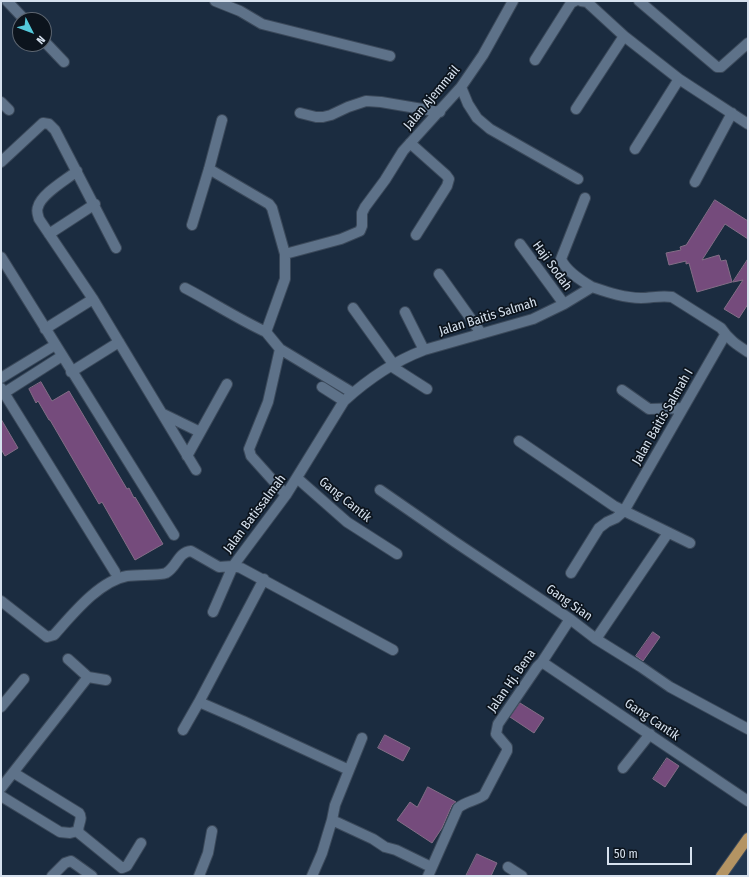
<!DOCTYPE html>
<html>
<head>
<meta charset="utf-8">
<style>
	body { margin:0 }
	#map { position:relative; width:749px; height:877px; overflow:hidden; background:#1b2c40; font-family:"Fira Sans Condensed",sans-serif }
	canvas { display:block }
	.frame { position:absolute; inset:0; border:2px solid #d6e1ee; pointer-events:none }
	.north { position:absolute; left:12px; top:12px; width:40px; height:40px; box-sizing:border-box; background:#0c141d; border:1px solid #5d6671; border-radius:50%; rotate:132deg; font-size:11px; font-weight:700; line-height:16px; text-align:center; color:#d6e1ee }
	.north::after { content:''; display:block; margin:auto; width:14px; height:18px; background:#54cadc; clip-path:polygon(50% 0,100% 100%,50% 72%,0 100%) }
	.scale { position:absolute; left:607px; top:847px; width:85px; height:18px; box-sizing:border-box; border:2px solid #d6e1ee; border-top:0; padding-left:5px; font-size:12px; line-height:14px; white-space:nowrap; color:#d6e1ee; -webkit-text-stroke:3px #0c141d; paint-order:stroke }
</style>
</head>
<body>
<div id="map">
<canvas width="749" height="877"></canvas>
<div class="frame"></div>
<div class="north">N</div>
<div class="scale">50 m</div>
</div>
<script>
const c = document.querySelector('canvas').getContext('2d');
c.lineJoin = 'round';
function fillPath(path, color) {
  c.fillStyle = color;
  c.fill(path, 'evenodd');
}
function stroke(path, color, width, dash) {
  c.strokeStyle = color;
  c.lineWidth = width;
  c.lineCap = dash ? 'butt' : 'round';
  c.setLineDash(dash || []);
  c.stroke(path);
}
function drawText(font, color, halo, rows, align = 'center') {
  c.font = font + ' "Fira Sans Condensed",sans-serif';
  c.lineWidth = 3.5;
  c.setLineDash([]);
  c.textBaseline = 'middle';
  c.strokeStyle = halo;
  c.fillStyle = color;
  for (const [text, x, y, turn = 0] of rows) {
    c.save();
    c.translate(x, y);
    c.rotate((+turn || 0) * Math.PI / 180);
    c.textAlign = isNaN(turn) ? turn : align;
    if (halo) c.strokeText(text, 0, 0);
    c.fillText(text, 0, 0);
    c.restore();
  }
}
const built = new Path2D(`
	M 748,834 L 748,876 L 717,876 Z`);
const building = new Path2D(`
	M 715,200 L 748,221 L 748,239 L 725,224 L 702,260 L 719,255 L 721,261 L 726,260 L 732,282 L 697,292 L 689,263 L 686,264 L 686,261 L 669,265 L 666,253 L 681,250 L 680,247 L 686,245 Z
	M 748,259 L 748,304 L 739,318 L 724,309 L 743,280 L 733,282 Z
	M 41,382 L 52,401 L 69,391 L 127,489 L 129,488 L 134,498 L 135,497 L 163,544 L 135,560 L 102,502 L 99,504 L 50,420 L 49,420 L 38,401 L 36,403 L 29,389 Z
	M 1,419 L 18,448 L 5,456 L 1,449 Z
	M 653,632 L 660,637 L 643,661 L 636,656 Z
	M 520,703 L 544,718 L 534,733 L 510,717 Z
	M 385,735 L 410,748 L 403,761 L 378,748 Z
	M 667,758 L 679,766 L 665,787 L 653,779 Z
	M 428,787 L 456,802 L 452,805 L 442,828 L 432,843 L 397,820 L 410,802 L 417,807 Z
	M 477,854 L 497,863 L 491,876 L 466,876 Z`);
const minor = new Path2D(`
	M 7,1 L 25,20
	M 215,1 L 240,11 L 262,24 L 390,56
	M 581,1 L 587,2 L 624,36 L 679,79 L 748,124
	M 639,1 L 717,67 L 721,67 L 748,43
	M 44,41 L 64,62
	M 535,60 L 571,3 L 575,1
	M 461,87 L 468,104 L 477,118 L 490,129 L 578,179
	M 1,102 L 9,110
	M 576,109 L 624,36
	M 300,113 L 316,117 L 323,117 L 331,115 L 348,107 L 366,101 L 381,102 L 440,112
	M 410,143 L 446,175 L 449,179 L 447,186 L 416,235
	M 635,149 L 679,79
	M 1,162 L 43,123 L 49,124 L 55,130 L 116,248
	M 209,169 L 269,204 L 272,208 L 285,254 L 285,279 L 266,332 L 280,349 L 353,393
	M 77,171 C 66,180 41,194 38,207 C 36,211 38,215 39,219 L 93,299 L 196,470
	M 695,182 L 732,113
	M 585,198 L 561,259 C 566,271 580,280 592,287
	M 192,225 L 209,169 L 222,120
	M 49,234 L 95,204
	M 520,244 L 564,304
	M 285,254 L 341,239 L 360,231 L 362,226 L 362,213 L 365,207 L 385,180 L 403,151 L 461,87 L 483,55 L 513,1
	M 1,257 L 174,535
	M 439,274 L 481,333
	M 185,288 C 212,302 238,319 266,332
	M 353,308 L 394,365
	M 405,312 L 424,350
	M 45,329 L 93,299
	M 280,349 L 268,402 L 249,449 L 251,456 L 286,495
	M 391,366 L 427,389
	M 71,372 L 119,342
	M 1,378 L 55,345
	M 322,387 L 344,401
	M 1,388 L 115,572
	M 622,390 L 649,409 L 683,408
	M 4,393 L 62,356
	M 163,414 L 200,432
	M 519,441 L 614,506 L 690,543
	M 187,456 L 227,384
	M 297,478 L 347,522 L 397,554
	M 380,490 L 455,542 L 570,619 L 596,639 L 641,667 L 670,687 L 748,729
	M 571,573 L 599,528 L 607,522 L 616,518 L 624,511 L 725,335
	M 264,579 L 199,702 L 243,721 L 349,770
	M 1,601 L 47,637 L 54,635 C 72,615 99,581 127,576 C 137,574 159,576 166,573 C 177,567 178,552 191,551 L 219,567 L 233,566 L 241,568 L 393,650
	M 213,612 L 233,566 L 286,495 L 344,401 C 367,380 395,361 424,350 L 533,319 L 564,304 L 592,287 C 607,292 624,298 641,298 C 652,298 661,295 672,297 L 721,328 C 728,339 737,345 748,352
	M 596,639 L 668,533
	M 68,659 L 88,677 L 106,680
	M 542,662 L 748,801
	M 1,707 L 24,679
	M 183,730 L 199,702
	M 623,768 L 650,734
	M 14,773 L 79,813 C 84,819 76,826 79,833 L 122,868 L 127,866 L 141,843
	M 1,788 L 88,677
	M 1,796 L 60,832 L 70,833 L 78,831
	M 332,820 L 373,839 L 385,847 L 396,850 L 431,867
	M 508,867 L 522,876
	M 52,876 L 65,863 L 71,861 L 92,876
	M 199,876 L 208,853 L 212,831
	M 312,876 L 322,853 L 332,820 L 335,805 L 362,738
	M 428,876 L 458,808 C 466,801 476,801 484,795 L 507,751 L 507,747 L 496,734 L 498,724 L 537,667 L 542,662 L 570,619`);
const major = new Path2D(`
	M 721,876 L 748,838`);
const streetNames = [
	["Jalan Ajemmail",432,98,-50],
	["Haji Sodah",552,266,54],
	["Jalan Baitis Salmah",488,317,-17],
	["Jalan Baitis Salmah I",663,417,-60],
	["Gang Cantik",345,500,39],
	["Jalan Batissalmah",255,514,-53],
	["Gang Sian",569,603,35],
	["Jalan Hj. Bena",512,681,-55],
	["Gang Cantik",652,720,34]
];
fillPath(built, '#223750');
fillPath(building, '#754b7c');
stroke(building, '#836e86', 1);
stroke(minor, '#3b495a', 12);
stroke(major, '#3b495a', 12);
stroke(minor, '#5e7289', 10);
stroke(major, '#b49463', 10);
drawText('13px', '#d6e1ee', '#0c141d', streetNames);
</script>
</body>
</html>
